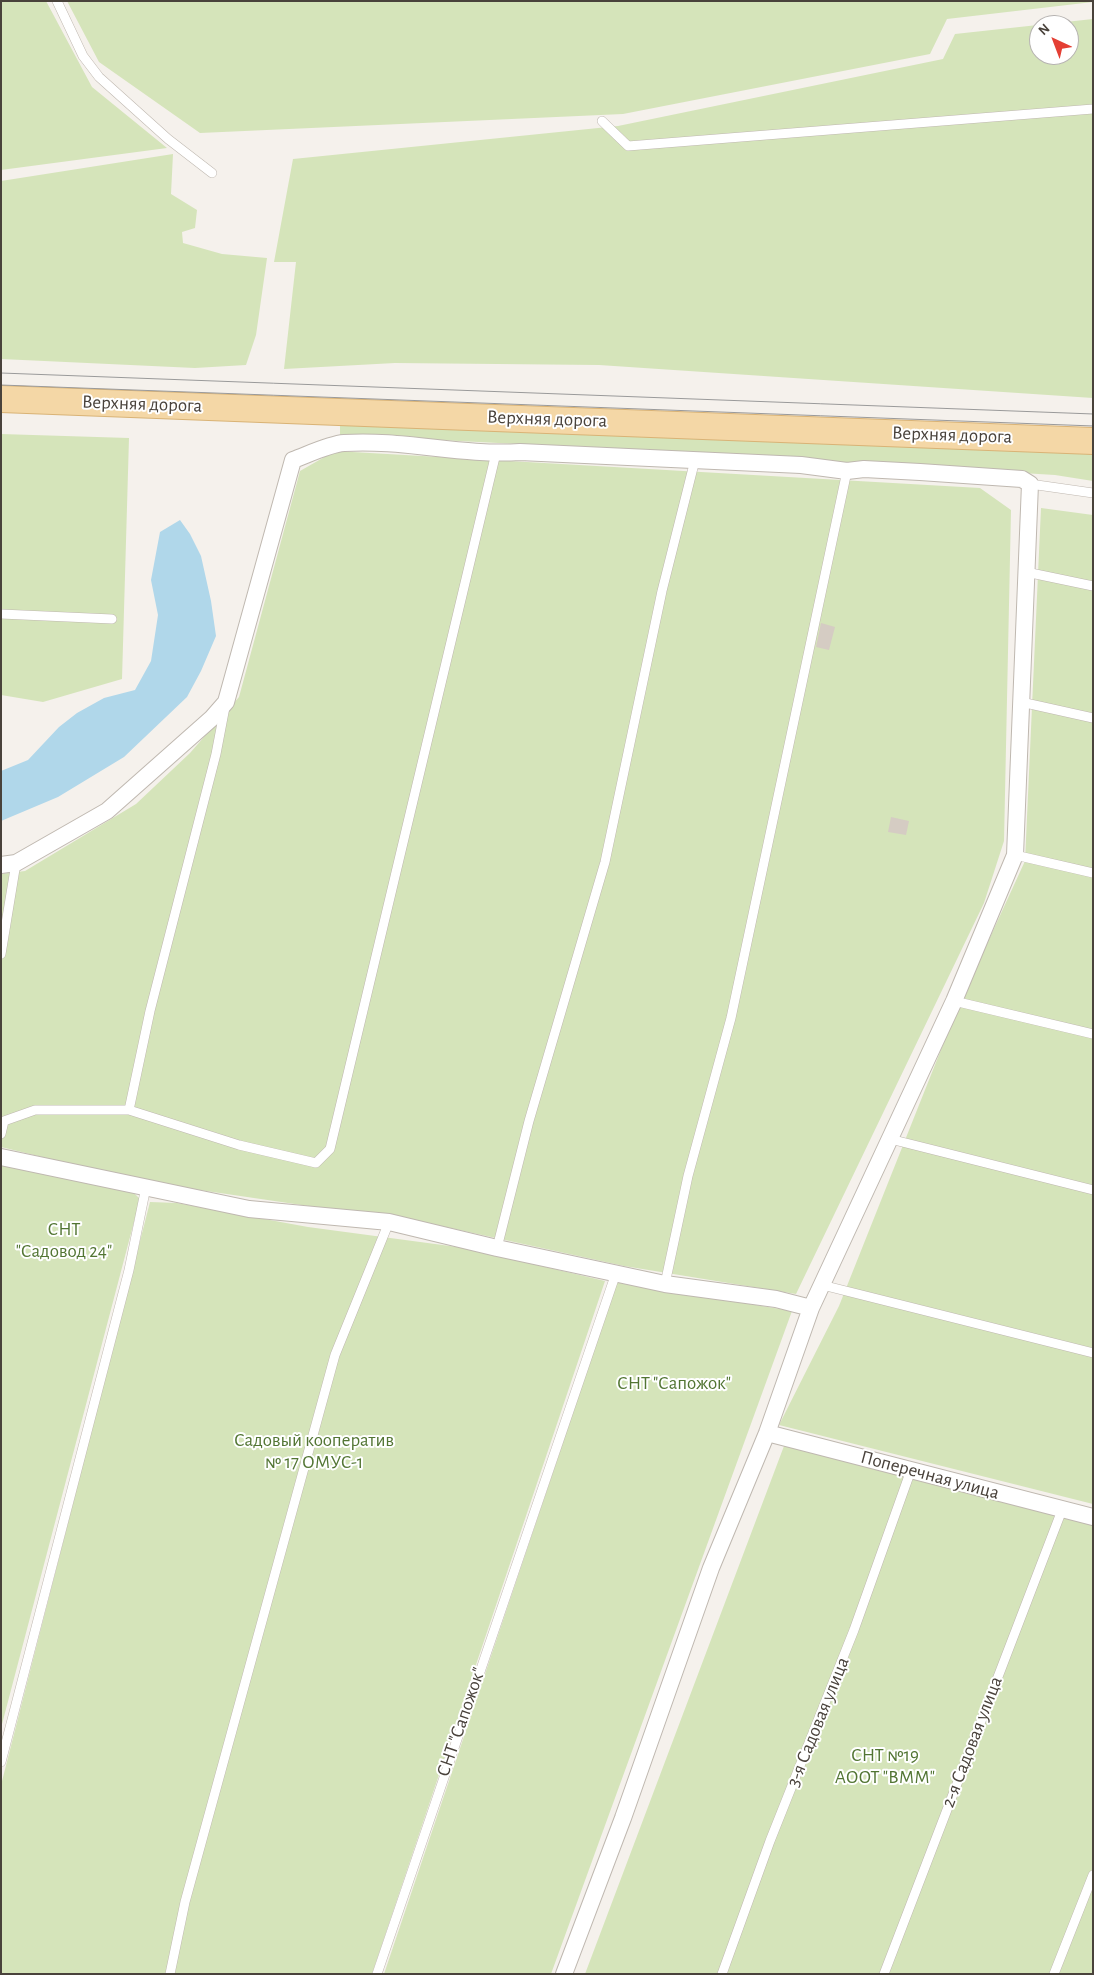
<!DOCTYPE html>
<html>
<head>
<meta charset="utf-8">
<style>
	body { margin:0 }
	#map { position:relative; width:1094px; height:1975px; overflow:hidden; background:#f5f1ec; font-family:"Alegreya Sans",sans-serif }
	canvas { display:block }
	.frame { position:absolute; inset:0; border:2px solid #49423b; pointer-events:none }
	.north { position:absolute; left:1029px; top:15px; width:50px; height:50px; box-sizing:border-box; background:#fff; border:1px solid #b6b3b1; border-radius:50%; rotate:317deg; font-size:14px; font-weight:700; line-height:20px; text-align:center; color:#49423b }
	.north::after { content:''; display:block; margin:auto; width:18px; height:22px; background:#e43f34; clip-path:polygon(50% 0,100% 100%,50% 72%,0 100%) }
</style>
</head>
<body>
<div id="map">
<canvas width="1094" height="1975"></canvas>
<div class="frame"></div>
<div class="north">N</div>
</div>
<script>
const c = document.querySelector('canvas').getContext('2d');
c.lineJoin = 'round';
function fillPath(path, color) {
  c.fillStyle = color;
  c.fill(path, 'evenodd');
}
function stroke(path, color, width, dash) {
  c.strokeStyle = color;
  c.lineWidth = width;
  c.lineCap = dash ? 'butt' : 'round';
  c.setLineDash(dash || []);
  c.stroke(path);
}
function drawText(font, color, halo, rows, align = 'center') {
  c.font = font + ' "Alegreya Sans",sans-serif';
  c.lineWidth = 4;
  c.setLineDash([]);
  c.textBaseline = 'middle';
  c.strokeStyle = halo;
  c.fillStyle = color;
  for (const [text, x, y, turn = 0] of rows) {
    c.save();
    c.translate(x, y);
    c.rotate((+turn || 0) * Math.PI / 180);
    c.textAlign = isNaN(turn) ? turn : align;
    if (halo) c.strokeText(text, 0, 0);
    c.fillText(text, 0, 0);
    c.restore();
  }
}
const green = new Path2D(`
	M 1,1 L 46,1 L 92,87 L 167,148 L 1,170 Z
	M 67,1 L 1093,1 L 1093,2 L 947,19 L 930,54 L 623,114 L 200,133 L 99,62 Z
	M 1093,19 L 1093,398 L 599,365 L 395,363 L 284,369 L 296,262 L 274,262 L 293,159 L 618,126 L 943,59 L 955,34 ZM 1039,25 L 1069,25 L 1069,55 L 1039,55 Z
	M 173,154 L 171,194 L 197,210 L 195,228 L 182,232 L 183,243 L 222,254 L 267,258 L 256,335 L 246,365 L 195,368 L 1,359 L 1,181 Z
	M 340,419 L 1093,453 L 1093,481 L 1055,475 L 656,451 L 340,435 Z
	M 1,434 L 129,438 L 122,679 L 43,702 L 1,695 Z
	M 335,451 L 980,488 L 1011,510 L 1004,841 L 984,903 L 796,1294 L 624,1266 L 409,1219 L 322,1208 L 145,1182 L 1,1147 L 1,874 L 25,871 L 136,804 L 190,753 L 239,697 L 300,471 Z
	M 1041,508 L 1093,515 L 1093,1504 L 779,1425 L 839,1306 L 958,1007 L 1025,861 Z
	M 1,1160 L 130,1189 L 140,1199 L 1,1728 Z
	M 150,1202 L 177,1203 L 308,1227 L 465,1248 L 605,1281 L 372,1974 L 1,1974 L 1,1785 Z
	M 617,1282 L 792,1311 L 551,1974 L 384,1974 Z
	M 784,1446 L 1093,1522 L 1093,1974 L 585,1974 Z`);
const water = new Path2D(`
	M 180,520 L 190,534 L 201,556 L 211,601 L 216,636 L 201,671 L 187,697 L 124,757 L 58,797 L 1,821 L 1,771 L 28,760 L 59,727 L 77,713 L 104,698 L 135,690 L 151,661 L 158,615 L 151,580 L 160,532 Z`);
const building = new Path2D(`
	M 821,623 L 835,627 L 829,650 L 816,647 Z
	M 891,817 L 909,821 L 906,835 L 888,832 Z`);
const service = new Path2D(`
	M 57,1 L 83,56 L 99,77 L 168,139 L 212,173
	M 602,121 L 628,146 L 1093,109
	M 1030,484 L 1093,493
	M 1026,572 L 1093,586
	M 1,614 L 112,619
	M 1021,702 L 1093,718
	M 1015,855 L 1093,873
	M 1,954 L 16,863
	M 954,1001 L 1093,1034
	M 129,1110 L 239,1145 L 316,1163 L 330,1149 L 496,453
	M 1,1134 L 4,1121 L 35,1110 L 129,1110 L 150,1011 L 216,754 L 225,707
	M 890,1139 L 1093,1190
	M 497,1248 L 529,1121 L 605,862 L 662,591 L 695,460
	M 665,1284 L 688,1176 L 731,1018 L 847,471
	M 822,1285 L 1093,1353
	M 1,1762 L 129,1270 L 146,1187
	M 170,1974 L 185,1902 L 335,1355 L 389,1222
	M 377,1974 L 616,1273
	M 722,1974 L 770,1841 L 854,1630 L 911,1470
	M 884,1974 L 1062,1510
	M 1054,1974 L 1093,1875`);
const minor = new Path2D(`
	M 1,865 L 16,863 L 107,811 L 212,718 L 226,702 L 293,460 C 307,455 329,444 344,443 C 403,439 461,456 520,452 L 801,465 L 847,471 L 864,469 L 920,472 L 1022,479 L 1030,484 L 1015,855 L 954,1001 L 811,1308 L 767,1433 L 711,1568 L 623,1818 L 564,1974
	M 1,1157 L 249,1209 L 389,1222 L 497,1248 L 665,1284 L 776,1299 L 811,1308
	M 767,1433 L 1093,1517`);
const primary = new Path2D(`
	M 1,399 L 1093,441`);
const tram = new Path2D(`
	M 1,373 L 1093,414
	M 1,385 L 1093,426`);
const streetNames = [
	["Верхняя дорога",142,404,2],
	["Верхняя дорога",547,419,2],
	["Верхняя дорога",952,435,2],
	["Поперечная улица",930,1475,15],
	["СНТ \"Сапожок\"",461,1722,-71],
	["3-я Садовая улица",818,1722,-68],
	["2-я Садовая улица",972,1742,-69]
];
const parkNames = [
	["СНТ",64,1229],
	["\"Садовод 24\"",64,1251],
	["СНТ \"Сапожок\"",674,1383],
	["Садовый кооператив",314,1440],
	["№ 17 ОМУС-1",314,1462],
	["СНТ №19",885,1755],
	["АООТ \"ВММ\"",885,1777]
];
fillPath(green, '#d5e4ba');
fillPath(water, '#b0d7ea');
fillPath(building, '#d5ccc3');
stroke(service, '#bfb8b0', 10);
stroke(minor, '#bfb8b0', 18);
stroke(primary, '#d9b376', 28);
stroke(service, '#fff', 9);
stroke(minor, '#fff', 16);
stroke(primary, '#f4d7a6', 26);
stroke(tram, '#9a9a9a', 1);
drawText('19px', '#49423b', '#fff', streetNames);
drawText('19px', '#527533', '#fff', parkNames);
</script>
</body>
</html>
